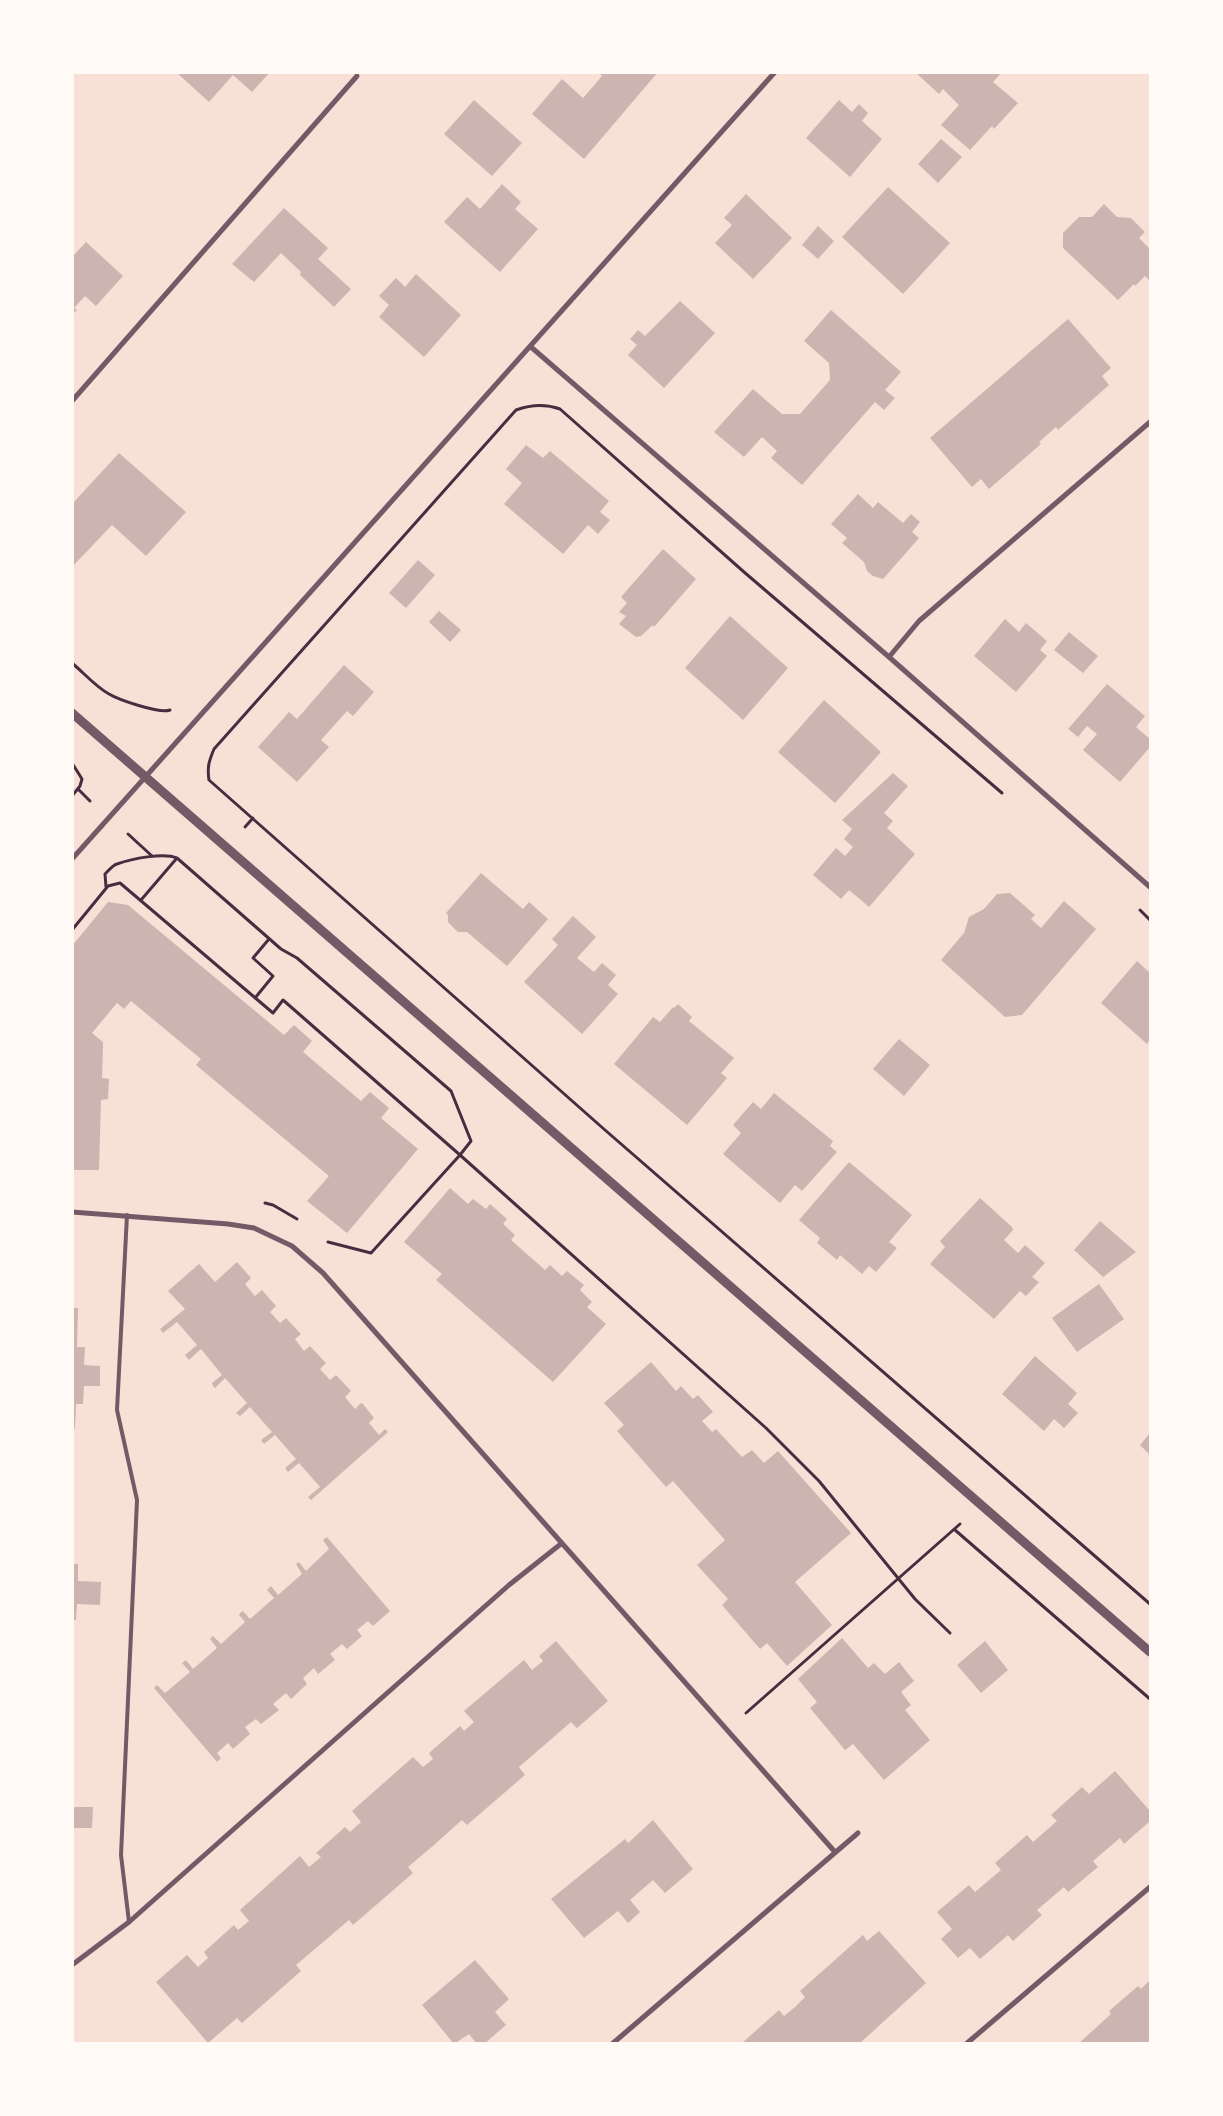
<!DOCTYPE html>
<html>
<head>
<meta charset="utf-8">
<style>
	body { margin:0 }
	#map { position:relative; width:1223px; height:2116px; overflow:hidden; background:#f7e1d7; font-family:Jost,sans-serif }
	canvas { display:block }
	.frame { position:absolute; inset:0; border:74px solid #fffaf5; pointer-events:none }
</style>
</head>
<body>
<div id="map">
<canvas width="1223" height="2116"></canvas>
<div class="frame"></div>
</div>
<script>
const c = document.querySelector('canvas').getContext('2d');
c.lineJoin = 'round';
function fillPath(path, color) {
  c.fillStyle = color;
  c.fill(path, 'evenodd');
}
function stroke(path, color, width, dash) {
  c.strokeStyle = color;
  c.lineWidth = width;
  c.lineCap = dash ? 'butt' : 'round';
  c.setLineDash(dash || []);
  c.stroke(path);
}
const building = new Path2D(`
	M 176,72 L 270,72 L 252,92 L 233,75 L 209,102 Z
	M 598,72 L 658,72 L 584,159 L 532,114 L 562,79 L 583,98 L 602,76 Z
	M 915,72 L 1002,72 L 993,82 L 1018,103 L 994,129 L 992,126 L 970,150 L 941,125 L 959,105 L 943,89 L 939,94 Z
	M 474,100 L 522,143 L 492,176 L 444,134 Z
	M 839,100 L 852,112 L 859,104 L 868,113 L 862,121 L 882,139 L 850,177 L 806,138 Z
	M 941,139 L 962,157 L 938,183 L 918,164 Z
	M 502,184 L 521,202 L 515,209 L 538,229 L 500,272 L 444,222 L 467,197 L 480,209 Z
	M 888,187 L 950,243 L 903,294 L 842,237 Z
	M 746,194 L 792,238 L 753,279 L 715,243 L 732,225 L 724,218 Z
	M 1104,204 L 1117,217 L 1131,218 L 1145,232 L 1139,238 L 1150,249 L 1150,281 L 1145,276 L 1135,286 L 1134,284 L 1118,300 L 1063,248 L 1063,233 L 1079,217 L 1092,217 Z
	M 284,208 L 328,248 L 318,259 L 351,289 L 334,307 L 300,275 L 301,272 L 281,253 L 254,282 L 232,264 Z
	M 818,226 L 834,241 L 818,259 L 802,245 Z
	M 86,242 L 123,276 L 96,306 L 85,296 L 74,308 L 77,310 L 72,315 L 72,254 L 74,255 Z
	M 416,274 L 461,315 L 424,357 L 379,317 L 389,305 L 379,296 L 396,278 L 405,287 Z
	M 680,301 L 715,333 L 664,388 L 628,355 L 637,345 L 630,339 L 638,330 L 645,336 Z
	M 831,310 L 901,372 L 885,390 L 895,398 L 884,410 L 875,402 L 802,485 L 771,458 L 777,451 L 762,437 L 744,457 L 714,432 L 753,389 L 782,414 L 800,414 L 830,380 L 829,363 L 804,341 Z
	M 1068,319 L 1111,368 L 1102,376 L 1109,385 L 1058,430 L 1056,427 L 1039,442 L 1041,444 L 989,489 L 981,479 L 972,487 L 930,438 Z
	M 526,445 L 543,458 L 550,451 L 609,501 L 600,512 L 610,520 L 598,534 L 588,525 L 563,554 L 504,504 L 522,483 L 506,469 Z
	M 119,453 L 186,512 L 146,556 L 112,525 L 72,567 L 72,504 Z
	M 858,494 L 873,508 L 878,502 L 903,523 L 911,514 L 920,522 L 912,532 L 919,538 L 883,579 L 873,576 L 867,571 L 864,562 L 842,543 L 847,538 L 831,524 Z
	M 663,549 L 696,579 L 654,627 L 653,625 L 641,636 L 636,637 L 619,624 L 626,616 L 619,612 L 627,603 L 621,597 Z
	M 418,560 L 435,575 L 406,608 L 389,593 Z
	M 439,611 L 461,630 L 450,642 L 429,622 Z
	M 730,616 L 788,668 L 743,720 L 685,668 Z
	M 1005,619 L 1019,632 L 1026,623 L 1047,641 L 1040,650 L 1047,656 L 1016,692 L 974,656 Z
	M 1069,632 L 1098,656 L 1083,673 L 1054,650 Z
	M 344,665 L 374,692 L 353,716 L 347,711 L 321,740 L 329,747 L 297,782 L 258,747 L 289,712 L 297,719 Z
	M 1107,684 L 1145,716 L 1136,727 L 1150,739 L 1150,747 L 1120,782 L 1083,750 L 1097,734 L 1087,726 L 1078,737 L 1068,729 Z
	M 824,700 L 881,752 L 835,803 L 778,752 Z
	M 893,773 L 908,786 L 884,813 L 893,821 L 887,828 L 915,854 L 869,907 L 849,890 L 841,899 L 813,875 L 836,848 L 845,856 L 853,847 L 844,839 L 852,829 L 842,820 Z
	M 481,873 L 523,909 L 529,902 L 548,919 L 507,966 L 467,932 L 458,932 L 448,922 L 448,915 L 446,913 Z
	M 1010,893 L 1035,915 L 1031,919 L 1041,928 L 1064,901 L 1096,929 L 1022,1015 L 1005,1017 L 941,960 L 964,933 L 969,917 L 984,909 L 997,894 Z
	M 108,902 L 128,905 L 284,1035 L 294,1025 L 312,1041 L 303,1052 L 361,1101 L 370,1092 L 389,1108 L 381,1118 L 418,1149 L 347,1233 L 307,1201 L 329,1176 L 196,1065 L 201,1059 L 131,1001 L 124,1009 L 117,1003 L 92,1033 L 103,1042 L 102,1078 L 109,1079 L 108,1099 L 101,1100 L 99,1170 L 72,1170 L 72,946 Z
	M 573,916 L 596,937 L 577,958 L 594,972 L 602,963 L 616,975 L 608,985 L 618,994 L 582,1034 L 524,982 L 558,945 L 552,939 Z
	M 1137,961 L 1150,973 L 1150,1039 L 1147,1044 L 1101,1003 Z
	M 678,1004 L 692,1017 L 689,1021 L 734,1058 L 721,1073 L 727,1078 L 687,1125 L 614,1064 L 653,1017 L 660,1022 L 673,1007 L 674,1008 Z
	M 899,1039 L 930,1065 L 904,1096 L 873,1069 Z
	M 774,1093 L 833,1141 L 830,1146 L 837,1152 L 802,1191 L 795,1185 L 780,1203 L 723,1154 L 741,1133 L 733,1125 L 753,1102 L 761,1109 Z
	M 849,1162 L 912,1215 L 889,1242 L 897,1248 L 876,1272 L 869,1266 L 862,1274 L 840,1255 L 837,1260 L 817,1243 L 820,1238 L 799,1220 Z
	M 450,1188 L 468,1204 L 473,1199 L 486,1209 L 490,1204 L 507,1219 L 503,1224 L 515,1235 L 511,1240 L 545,1270 L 550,1265 L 562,1276 L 567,1271 L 584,1285 L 580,1290 L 592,1302 L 587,1307 L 606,1324 L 553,1382 L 436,1280 L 442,1274 L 404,1242 Z
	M 980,1198 L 1012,1227 L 1013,1230 L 1004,1240 L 1018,1253 L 1025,1245 L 1045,1263 L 1032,1277 L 1039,1282 L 1026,1296 L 1020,1291 L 994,1319 L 930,1264 L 945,1247 L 940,1241 Z
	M 1100,1221 L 1136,1252 L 1103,1277 L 1074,1250 Z
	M 237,1262 L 251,1278 L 245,1284 L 255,1296 L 262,1290 L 276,1306 L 270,1312 L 280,1323 L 286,1318 L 301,1334 L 295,1339 L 304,1351 L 310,1346 L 326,1363 L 320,1369 L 330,1380 L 336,1375 L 351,1391 L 345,1397 L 355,1409 L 361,1403 L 363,1404 L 374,1418 L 369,1423 L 379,1435 L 385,1429 L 388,1432 L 311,1500 L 308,1497 L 320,1487 L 299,1463 L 288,1472 L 285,1468 L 296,1459 L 275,1435 L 264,1444 L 261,1440 L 272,1432 L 250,1407 L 240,1416 L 236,1413 L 247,1403 L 225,1378 L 215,1388 L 213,1386 L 212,1383 L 222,1375 L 201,1349 L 189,1360 L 185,1355 L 197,1345 L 177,1322 L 163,1333 L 160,1329 L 185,1309 L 168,1291 L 199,1264 L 215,1282 Z
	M 1099,1284 L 1124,1319 L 1077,1352 L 1052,1318 Z
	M 72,1308 L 78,1308 L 77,1347 L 85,1347 L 84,1365 L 100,1366 L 100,1386 L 84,1386 L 83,1404 L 76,1404 L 75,1429 L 72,1429 Z
	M 1035,1356 L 1077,1393 L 1068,1404 L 1078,1413 L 1064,1428 L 1054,1419 L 1044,1431 L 1002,1394 Z
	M 651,1362 L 676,1391 L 681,1386 L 693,1399 L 698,1395 L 713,1412 L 702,1421 L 712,1432 L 716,1429 L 742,1457 L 752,1450 L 764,1463 L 778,1451 L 851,1533 L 795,1582 L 832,1625 L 787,1666 L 767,1643 L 760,1649 L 722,1605 L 728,1599 L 697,1565 L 725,1540 L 673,1481 L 666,1487 L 617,1431 L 624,1425 L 604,1403 Z
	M 1150,1433 L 1150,1455 L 1140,1445 Z
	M 327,1537 L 390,1611 L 373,1626 L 368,1621 L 357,1630 L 362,1636 L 347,1649 L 342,1644 L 330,1654 L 335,1660 L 318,1674 L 314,1668 L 303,1678 L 307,1684 L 291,1699 L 286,1693 L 273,1704 L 279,1710 L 261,1724 L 256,1719 L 245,1727 L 250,1734 L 233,1749 L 228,1743 L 217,1753 L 221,1758 L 217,1762 L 154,1688 L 157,1685 L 165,1693 L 190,1672 L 182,1663 L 186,1660 L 193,1669 L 217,1648 L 210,1639 L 213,1636 L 221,1644 L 245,1622 L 239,1615 L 240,1613 L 243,1611 L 250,1619 L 274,1598 L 267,1590 L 271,1586 L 278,1595 L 302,1574 L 296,1564 L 299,1562 L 306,1571 L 329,1549 L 323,1540 Z
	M 72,1564 L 78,1564 L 78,1581 L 101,1582 L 100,1605 L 77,1604 L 76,1620 L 72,1620 Z
	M 842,1638 L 868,1668 L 874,1663 L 885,1674 L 899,1662 L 914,1681 L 901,1692 L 911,1705 L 905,1710 L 930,1740 L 884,1780 L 853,1744 L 845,1750 L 810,1708 L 817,1702 L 798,1679 Z
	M 556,1641 L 608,1701 L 577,1728 L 571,1722 L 519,1767 L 525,1775 L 467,1825 L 462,1820 L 434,1845 L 408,1867 L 413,1873 L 353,1925 L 349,1920 L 322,1943 L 296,1965 L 301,1971 L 242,2023 L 237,2018 L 208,2043 L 156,1982 L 187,1955 L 198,1967 L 208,1958 L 204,1952 L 234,1925 L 238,1930 L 249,1921 L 240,1910 L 300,1856 L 309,1867 L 321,1857 L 316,1853 L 345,1827 L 350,1832 L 361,1822 L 352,1811 L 413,1757 L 423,1767 L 433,1759 L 429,1753 L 460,1726 L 464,1731 L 474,1722 L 464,1711 L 524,1660 L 532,1670 L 543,1661 L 539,1656 Z
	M 985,1641 L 1008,1670 L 981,1693 L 957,1665 Z
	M 1115,1771 L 1150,1811 L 1150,1821 L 1124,1844 L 1120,1838 L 1093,1861 L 1098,1867 L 1068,1892 L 1064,1887 L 1037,1910 L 1042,1915 L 1013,1941 L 1008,1935 L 980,1959 L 970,1948 L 958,1958 L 941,1939 L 952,1929 L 937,1912 L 969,1885 L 975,1892 L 1001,1870 L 995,1863 L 1027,1835 L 1033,1842 L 1057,1821 L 1051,1815 L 1082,1787 L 1089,1794 Z
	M 72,1807 L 93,1807 L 92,1828 L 72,1828 Z
	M 653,1820 L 693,1869 L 665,1893 L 653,1880 L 630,1900 L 640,1912 L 628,1923 L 618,1911 L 584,1938 L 551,1899 L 625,1839 L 628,1843 Z
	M 879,1931 L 926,1983 L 859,2044 L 741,2044 L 779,2010 L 784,2016 L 795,2007 L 805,1997 L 800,1991 L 863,1935 L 867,1941 Z
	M 475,1960 L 509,1999 L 495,2012 L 506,2025 L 484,2044 L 477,2044 L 469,2034 L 454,2044 L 422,2005 Z
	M 1150,1980 L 1150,2044 L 1078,2044 L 1111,2014 L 1109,2011 L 1138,1986 L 1141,1989 Z`);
const path = new Path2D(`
	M 72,663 C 84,673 96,687 109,694 C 119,700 160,714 170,710
	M 72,763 L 82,779 L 80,786 L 72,796
	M 78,789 L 90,801
	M 1002,793 L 744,572 L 560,409 C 546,404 530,405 516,410 L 214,749 C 209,761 207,767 209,780 L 605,1130 L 1150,1604
	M 245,827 L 253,818
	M 128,834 L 152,856
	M 106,887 L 105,874 C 109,870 113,865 117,864 C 131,859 164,852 177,858 L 281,949 L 297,958 L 451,1091 L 471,1141 L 460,1155 L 371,1253 L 328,1242
	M 141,900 L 177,858
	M 1140,910 L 1150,920
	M 72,930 L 108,886 L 120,883 L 273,1013 L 283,1000 L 460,1155 L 766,1428 L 819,1481 L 915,1599 L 950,1633
	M 255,998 L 273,976 L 253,958 L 269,939
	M 265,1203 L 273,1205 L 297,1219
	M 955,1530 L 1150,1699
	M 746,1713 L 960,1524`);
const service = new Path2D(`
	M 127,1215 L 117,1410 L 137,1500 L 121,1855 L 129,1922`);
const minor = new Path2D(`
	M 531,347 L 889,657 L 1150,887
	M 72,401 L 357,76
	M 889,657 L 919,621 L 1150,422
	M 72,859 L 775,72
	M 72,1212 L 228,1224 L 254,1228 L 292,1246 L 323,1273 L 835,1852
	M 72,1965 L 129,1922 L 509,1585 L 562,1543
	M 612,2044 L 858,1833
	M 966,2044 L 1150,1887`);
const tertiary = new Path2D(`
	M 72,713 L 1150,1652`);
fillPath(building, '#ccb4b1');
stroke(path, '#4a2c40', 3);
stroke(service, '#755966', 4);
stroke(minor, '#755966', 5);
stroke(tertiary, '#755966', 9);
</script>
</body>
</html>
